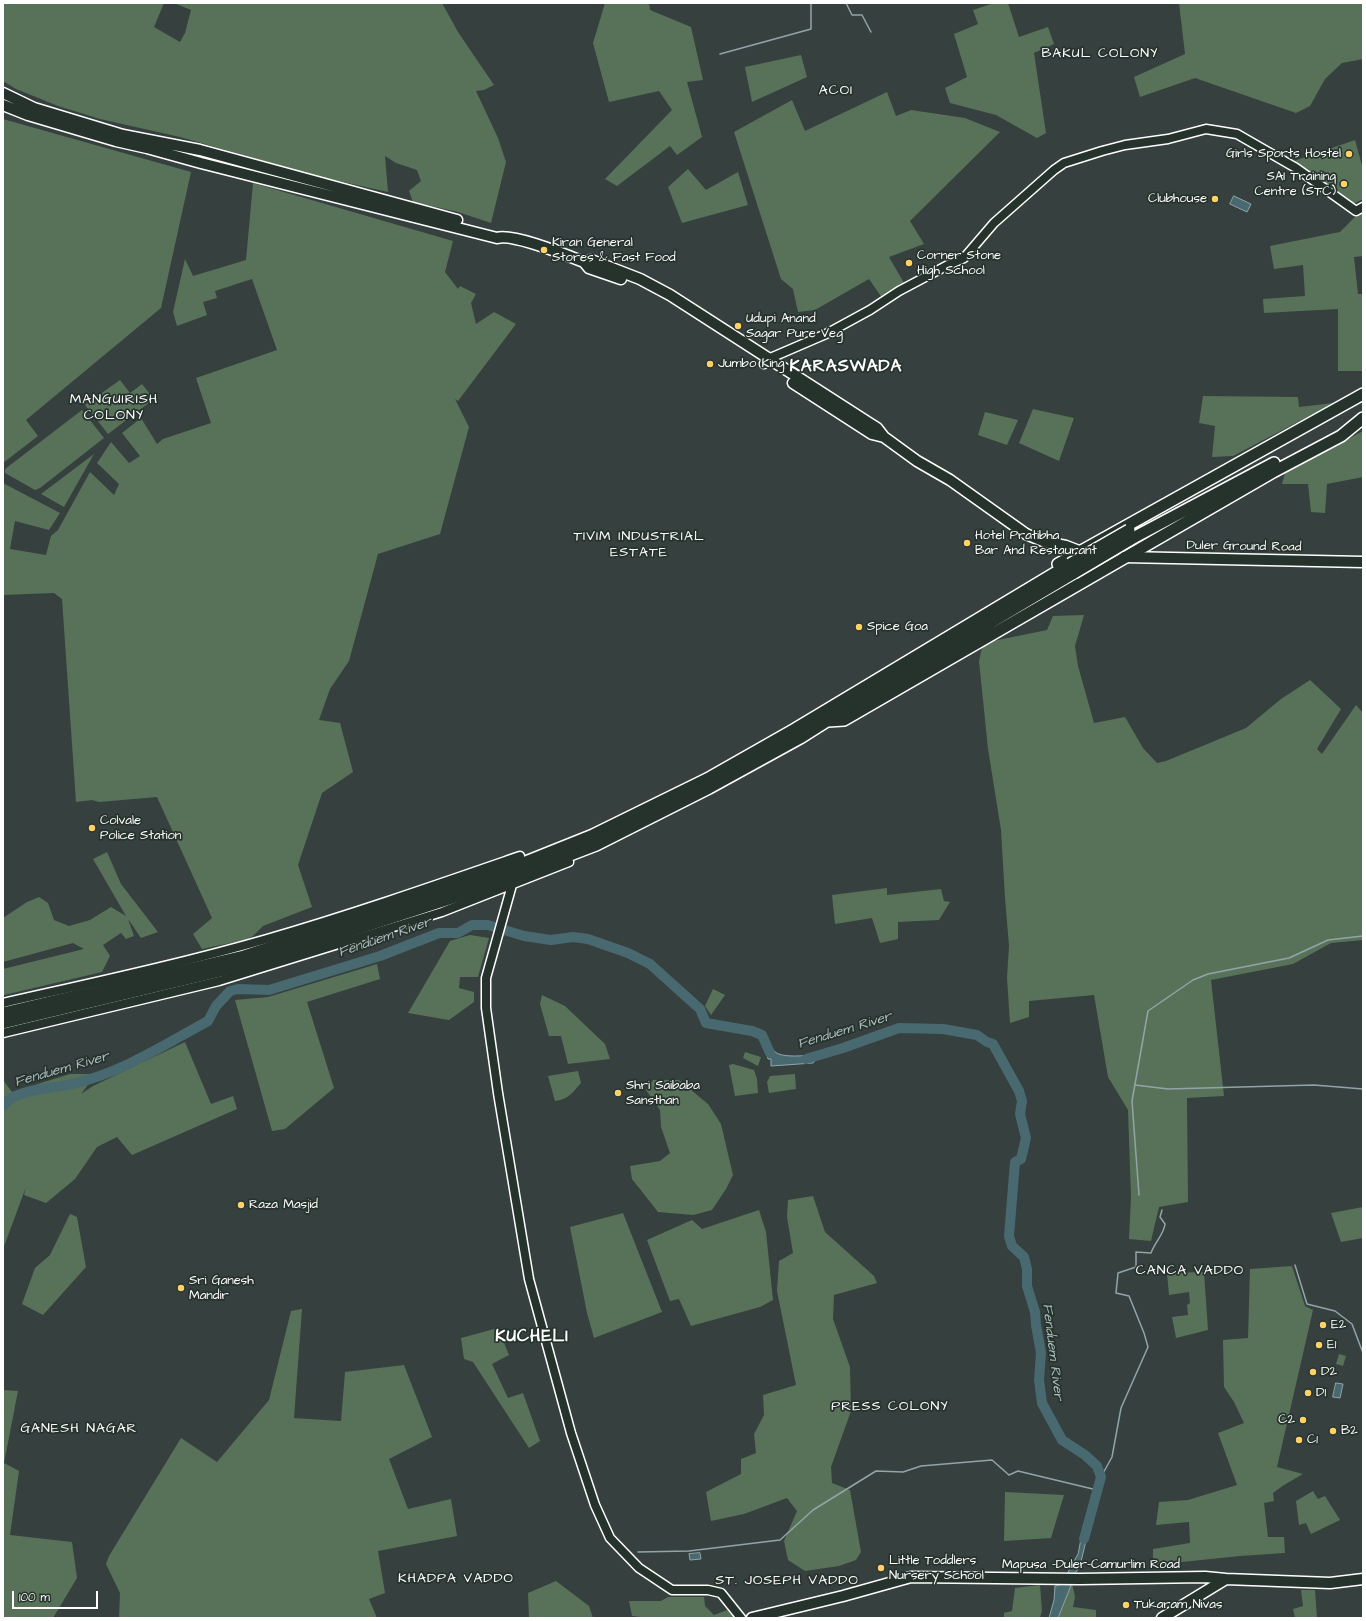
<!DOCTYPE html>
<html>
<head>
<meta charset="utf-8">
<style>
	body { margin:0 }
	#map { position:relative; width:1366px; height:1621px; overflow:hidden; background:#36403f; font-family:"Architects Daughter",sans-serif }
	canvas { display:block }
	.frame { position:absolute; inset:0; border:4px solid #fff; pointer-events:none }
	.scale { position:absolute; left:12px; top:1591px; width:86px; height:18px; box-sizing:border-box; border:2px solid #fff; border-top:0; padding-left:5px; font-size:12px; line-height:14px; white-space:nowrap; color:#fff; -webkit-text-stroke:3px #26332d; paint-order:stroke }
</style>
</head>
<body>
<div id="map">
<canvas width="1366" height="1621"></canvas>
<div class="frame"></div>
<div class="scale">100 m</div>
</div>
<script>
const c = document.querySelector('canvas').getContext('2d');
c.lineJoin = 'round';
function fillPath(path, color) {
  c.fillStyle = color;
  c.fill(path, 'evenodd');
}
function stroke(path, color, width, dash) {
  c.strokeStyle = color;
  c.lineWidth = width;
  c.lineCap = dash ? 'butt' : 'round';
  c.setLineDash(dash || []);
  c.stroke(path);
}
function drawText(font, color, halo, rows, align = 'center') {
  c.font = font + ' "Architects Daughter",sans-serif';
  c.lineWidth = 3.5;
  c.setLineDash([]);
  c.textBaseline = 'middle';
  c.strokeStyle = halo;
  c.fillStyle = color;
  for (const [text, x, y, turn = 0] of rows) {
    c.save();
    c.translate(x, y);
    c.rotate((+turn || 0) * Math.PI / 180);
    c.textAlign = isNaN(turn) ? turn : align;
    if (halo) c.strokeText(text, 0, 0);
    c.fillText(text, 0, 0);
    c.restore();
  }
}
const green = new Path2D(`
	M 3,3 L 164,3 L 154,27 L 180,42 L 185,33 L 191,10 L 174,3 L 442,3 L 458,32 L 494,85 L 484,90 L 476,91 L 498,138 L 506,162 L 491,223 L 458,212 L 413,202 L 409,191 L 421,181 L 417,170 L 396,163 L 385,156 L 388,192 L 316,176 L 180,137 L 100,119 L 58,106 L 16,89 L 3,81 Z
	M 605,3 L 649,3 L 650,10 L 691,27 L 703,80 L 687,82 L 702,137 L 677,155 L 670,146 L 617,186 L 605,179 L 672,110 L 659,91 L 609,102 L 593,43 Z
	M 994,3 L 1008,3 L 1019,37 L 1048,27 L 1054,44 L 1034,53 L 1046,133 L 1037,138 L 996,115 L 950,103 L 945,88 L 967,77 L 954,34 L 978,24 L 973,10 Z
	M 1179,3 L 1363,3 L 1363,59 L 1342,63 L 1325,79 L 1310,106 L 1296,113 L 1195,78 L 1140,97 L 1134,77 L 1185,54 Z
	M 801,55 L 807,77 L 752,102 L 745,67 Z
	M 887,92 L 896,116 L 911,110 L 965,118 L 1000,132 L 910,221 L 924,244 L 889,257 L 904,283 L 882,298 L 869,279 L 815,310 L 798,312 L 793,289 L 781,279 L 734,132 L 792,100 L 805,131 Z
	M 3,119 L 191,172 L 161,308 L 26,420 L 38,436 L 3,463 Z
	M 1355,140 L 1363,169 L 1363,199 L 1353,204 L 1294,161 Z
	M 688,169 L 706,190 L 738,172 L 748,205 L 682,223 L 668,187 Z
	M 253,183 L 453,241 L 445,272 L 458,289 L 460,286 L 476,294 L 471,303 L 476,324 L 494,312 L 516,324 L 458,401 L 455,399 L 469,427 L 440,534 L 378,554 L 349,661 L 330,689 L 319,720 L 340,723 L 353,772 L 322,793 L 298,865 L 312,907 L 263,926 L 253,936 L 245,940 L 202,949 L 193,934 L 212,918 L 157,797 L 99,802 L 92,800 L 76,802 L 62,599 L 54,593 L 3,595 L 3,483 L 60,513 L 49,530 L 15,521 L 10,549 L 46,555 L 51,536 L 58,530 L 90,472 L 114,495 L 119,484 L 97,463 L 111,442 L 129,463 L 140,456 L 122,433 L 141,418 L 157,444 L 163,439 L 211,423 L 196,378 L 277,350 L 252,279 L 215,291 L 217,298 L 203,302 L 207,315 L 177,326 L 173,312 L 185,259 L 193,276 L 246,260 Z
	M 1363,212 L 1363,256 L 1354,257 L 1358,294 L 1363,294 L 1363,371 L 1338,371 L 1338,309 L 1264,313 L 1263,299 L 1305,296 L 1303,265 L 1274,269 L 1270,246 L 1340,232 L 1357,215 Z
	M 120,380 L 130,393 L 142,384 L 154,399 L 108,434 L 85,405 Z
	M 1203,396 L 1298,397 L 1299,407 L 1334,403 L 1233,456 L 1212,457 L 1215,426 L 1199,423 Z
	M 1033,409 L 1074,418 L 1059,461 L 1019,443 Z
	M 82,410 L 104,438 L 40,488 L 35,490 L 5,473 L 5,469 Z
	M 985,412 L 1018,420 L 1007,445 L 978,435 Z
	M 1363,431 L 1363,477 L 1327,484 L 1325,513 L 1311,512 L 1308,484 L 1282,484 L 1285,473 Z
	M 94,454 L 64,507 L 41,494 Z
	M 1084,615 L 1075,646 L 1078,666 L 1094,723 L 1125,717 L 1143,748 L 1157,763 L 1166,761 L 1246,728 L 1281,699 L 1310,680 L 1341,709 L 1317,749 L 1322,754 L 1356,705 L 1363,713 L 1363,940 L 1331,943 L 1293,964 L 1211,980 L 1224,1096 L 1187,1098 L 1188,1202 L 1159,1207 L 1151,1241 L 1129,1239 L 1131,1197 L 1128,1110 L 1108,1077 L 1094,995 L 1029,1001 L 1029,1017 L 1010,1023 L 1007,978 L 1009,946 L 1005,898 L 1001,830 L 988,749 L 979,661 L 983,643 L 1047,630 L 1053,616 Z
	M 107,852 L 121,884 L 158,932 L 141,938 L 128,919 L 134,936 L 126,939 L 121,933 L 103,945 L 110,956 L 102,972 L 4,995 L 3,994 L 3,969 L 84,949 L 73,943 L 3,962 L 3,918 L 27,902 L 39,897 L 48,903 L 54,920 L 69,926 L 90,920 L 111,907 L 126,916 L 93,859 Z
	M 887,888 L 887,895 L 941,889 L 944,901 L 950,902 L 939,920 L 898,922 L 898,939 L 880,943 L 872,918 L 835,924 L 832,895 Z
	M 470,935 L 489,938 L 478,977 L 460,977 L 459,988 L 474,992 L 474,1002 L 449,1020 L 408,1013 L 450,941 Z
	M 377,964 L 380,979 L 307,1002 L 334,1088 L 285,1129 L 272,1131 L 235,1000 L 268,997 Z
	M 713,989 L 725,995 L 711,1015 L 705,1006 Z
	M 542,995 L 565,1006 L 605,1044 L 610,1059 L 568,1064 L 561,1036 L 549,1036 L 540,1004 Z
	M 185,1042 L 211,1104 L 233,1096 L 237,1109 L 132,1155 L 117,1137 L 97,1147 L 75,1179 L 46,1203 L 24,1195 L 26,1187 L 3,1249 L 3,1080 L 12,1092 L 70,1074 L 96,1074 L 81,1094 L 93,1086 Z
	M 745,1052 L 761,1057 L 758,1066 L 743,1058 Z
	M 733,1064 L 754,1070 L 757,1079 L 758,1093 L 735,1096 L 729,1065 Z
	M 578,1071 L 581,1083 C 573,1092 568,1100 555,1101 L 548,1076 Z
	M 795,1074 L 796,1089 L 769,1093 L 767,1082 L 770,1076 Z
	M 653,1080 L 679,1080 L 708,1104 L 721,1124 L 733,1175 L 726,1189 L 712,1210 L 693,1215 L 658,1212 L 632,1179 L 630,1166 L 660,1161 L 670,1153 L 661,1127 L 660,1110 L 646,1090 Z
	M 813,1196 L 825,1232 L 874,1276 L 877,1283 L 834,1295 L 833,1319 L 850,1367 L 851,1411 L 831,1467 L 832,1483 L 850,1490 L 861,1552 L 856,1560 L 839,1566 L 805,1571 L 788,1560 L 784,1541 L 797,1511 L 787,1498 L 744,1514 L 711,1521 L 706,1492 L 741,1474 L 741,1459 L 756,1453 L 754,1434 L 764,1415 L 763,1395 L 796,1385 L 777,1291 L 779,1261 L 793,1253 L 787,1217 L 788,1200 Z
	M 1363,1207 L 1363,1238 L 1341,1242 L 1331,1213 Z
	M 759,1210 L 766,1232 L 773,1300 L 760,1307 L 691,1326 L 679,1299 L 670,1301 L 647,1240 L 692,1220 L 702,1229 Z
	M 623,1213 L 662,1312 L 594,1338 L 587,1313 L 570,1227 Z
	M 70,1214 L 77,1217 L 86,1267 L 43,1315 L 22,1304 L 35,1268 L 50,1255 Z
	M 1292,1266 L 1305,1306 L 1313,1310 L 1277,1467 L 1303,1474 L 1284,1485 L 1273,1493 L 1274,1501 L 1264,1503 L 1268,1537 L 1284,1537 L 1285,1553 L 1240,1556 L 1153,1565 L 1153,1549 L 1190,1543 L 1189,1522 L 1156,1525 L 1159,1502 L 1188,1500 L 1237,1485 L 1218,1433 L 1244,1423 L 1234,1402 L 1224,1387 L 1223,1340 L 1248,1338 L 1250,1269 Z
	M 1204,1272 L 1208,1330 L 1176,1338 L 1172,1317 L 1188,1315 L 1187,1305 L 1190,1303 L 1189,1292 L 1169,1295 L 1167,1273 Z
	M 302,1309 L 294,1418 L 341,1421 L 345,1372 L 404,1365 L 432,1437 L 389,1459 L 408,1509 L 451,1499 L 457,1536 L 378,1551 L 385,1593 L 369,1599 L 377,1618 L 119,1618 L 120,1593 L 106,1564 L 109,1556 L 181,1438 L 217,1462 L 269,1400 L 291,1311 Z
	M 498,1328 L 509,1355 L 492,1364 L 508,1398 L 523,1393 L 540,1441 L 529,1448 L 473,1362 L 464,1359 L 461,1338 Z
	M 1339,1354 L 1346,1356 L 1343,1366 L 1336,1364 Z
	M 3,1390 L 18,1391 L 4,1463 L 19,1471 L 10,1535 L 72,1542 L 77,1578 L 53,1618 L 3,1618 Z
	M 1313,1491 L 1318,1499 L 1325,1496 L 1340,1520 L 1311,1534 L 1306,1523 L 1299,1525 L 1296,1501 Z
	M 1005,1492 L 1064,1495 L 1051,1538 L 1004,1541 Z
	M 556,1581 L 589,1606 L 593,1618 L 529,1618 L 528,1593 Z
	M 1072,1583 L 1075,1597 L 1073,1607 L 1096,1610 L 1096,1618 L 1058,1618 Z
	M 1040,1585 L 1042,1611 L 1040,1618 L 1004,1618 L 1004,1613 L 1012,1611 L 1015,1588 Z
	M 1301,1590 L 1315,1590 L 1317,1618 L 1295,1618 L 1293,1609 L 1303,1606 Z
	M 668,1597 L 704,1597 L 705,1606 L 714,1615 L 727,1610 L 734,1618 L 649,1618 L 632,1616 L 629,1601 L 661,1601 Z`);
const water = new Path2D(`
	M 1234,196 L 1251,204 L 1247,212 L 1230,204 Z
	M 765,1035 C 769,1039 770,1047 774,1051 C 781,1059 807,1055 817,1055 L 819,1057 L 813,1063 L 771,1066 L 771,1059 L 768,1059 L 765,1048 Z
	M 1336,1383 L 1343,1384 L 1340,1398 L 1333,1397 Z
	M 1084,1525 L 1089,1528 L 1080,1566 L 1074,1575 L 1072,1583 L 1058,1618 L 1049,1618 L 1054,1600 L 1055,1586 L 1066,1583 L 1067,1574 L 1078,1554 Z
	M 700,1553 L 701,1559 L 690,1560 L 689,1554 Z`);
const stream = new Path2D(`
	M 846,3 L 852,15 L 862,15 L 871,32
	M 720,54 L 811,29 L 811,3
	M 1135,1085 L 1168,1089 L 1314,1085 L 1363,1089
	M 1139,1195 L 1132,1101 L 1148,1011 L 1193,980 L 1208,974 L 1289,958 L 1328,940 L 1363,936
	M 1295,1265 L 1307,1304 L 1335,1311 L 1352,1324 L 1363,1353
	M 1101,1477 L 1112,1457 L 1121,1408 L 1148,1347 L 1144,1333 L 1129,1296 L 1116,1293 L 1118,1273 L 1136,1267 L 1136,1252 L 1151,1253 C 1155,1242 1164,1234 1165,1224 L 1160,1217 L 1162,1210
	M 638,1552 L 689,1551 L 780,1540 L 813,1510 L 876,1471 L 903,1472 L 921,1466 L 992,1460 L 1009,1475 L 1018,1471 L 1097,1490`);
const river = new Path2D(`
	M 806,1059 L 843,1048 L 899,1028 L 943,1029 L 977,1035 L 987,1042 L 993,1044 L 1019,1091 L 1022,1101 L 1020,1114 L 1026,1138 L 1021,1159 L 1015,1162 L 1009,1236 L 1012,1246 L 1024,1257 L 1027,1269 L 1027,1286 L 1035,1312 L 1036,1325 L 1041,1353 L 1039,1380 L 1042,1403 L 1062,1440 L 1085,1455 L 1097,1466 L 1101,1477 L 1084,1539
	M 3,1106 C 15,1088 52,1089 72,1084 C 121,1073 164,1045 208,1021 L 216,1006 L 230,991 L 238,989 L 269,990 L 380,956 L 439,933 L 458,933 L 472,925 L 488,925 L 524,936 L 551,940 L 573,937 L 588,939 L 628,953 L 650,964 L 700,1009 L 706,1023 L 752,1031 L 762,1035 L 770,1053`);
const minor = new Path2D(`
	M 764,364 L 768,359 L 826,334 L 870,310 L 899,291 L 948,265 L 964,258 L 994,223 L 1054,170 L 1064,163 L 1102,151 L 1125,145 L 1168,139 L 1206,129 L 1237,134 L 1296,168 L 1356,211 L 1363,207
	M 512,885 L 486,978 L 486,1008 L 498,1093 L 529,1279 L 571,1433 L 595,1505 L 610,1538 L 639,1568 L 672,1590 L 708,1590 L 721,1593 L 741,1618
	M 3,1003 C 91,983 180,964 267,939 C 353,914 436,885 520,856
	M 3,1033 L 219,981 L 442,912 L 569,862`);
const major = new Path2D(`
	M 3,93 L 34,108 L 123,135 L 200,150 L 457,220
	M 3,105 L 28,115 L 116,141 L 147,148 L 201,163 L 497,238 C 513,233 566,255 584,262 L 591,260 L 640,279 L 670,295 L 869,423 L 877,428 L 884,437 L 917,461 L 950,480 L 1026,534 L 1045,542 L 1066,546 L 1079,551
	M 584,262 L 589,268 L 621,279
	M 793,383 L 872,434 L 884,437
	M 1124,557 L 1363,562
	M 752,1618 L 843,1596 L 911,1577 L 1080,1579 L 1205,1577 L 1226,1579 L 1330,1583 L 1363,1579
	M 1162,1618 L 1226,1579`);
const highway = new Path2D(`
	M 1133,538 L 1274,463
	M 1058,564 L 1363,394
	M 828,721 L 844,720 L 1273,472 L 1341,436 L 1363,418
	M 3,1013 L 244,956 L 447,890 L 523,863 L 593,835 L 707,779 L 795,729 L 1070,564
	M 3,1023 L 246,965 L 489,886 L 596,845 L 709,788 L 800,738 L 860,700 L 1074,573`);
const highwayBridge = new Path2D(`
	M 1070,564 L 1129,530
	M 1074,573 L 1133,538`);
const markers = [
	[1349,154,4,"#ffd166"],
	[1344,184,4,"#ffd166"],
	[1215,199,4,"#ffd166"],
	[544,250,4,"#ffd166"],
	[909,263,4,"#ffd166"],
	[738,326,4,"#ffd166"],
	[710,364,4,"#ffd166"],
	[967,543,4,"#ffd166"],
	[859,627,4,"#ffd166"],
	[92,828,4,"#ffd166"],
	[618,1093,4,"#ffd166"],
	[241,1205,4,"#ffd166"],
	[181,1288,4,"#ffd166"],
	[1323,1325,4,"#ffd166"],
	[1319,1345,4,"#ffd166"],
	[1313,1372,4,"#ffd166"],
	[1308,1393,4,"#ffd166"],
	[1303,1420,4,"#ffd166"],
	[1333,1431,4,"#ffd166"],
	[1299,1440,4,"#ffd166"],
	[881,1568,4,"#ffd166"],
	[1126,1605,4,"#ffd166"]
];
const poiNames = [
	["Girls Sports Hostel",1341,154,"right"],
	["SAI Training",1336,177,"right"],
	["Centre (STC)",1336,192,"right"],
	["Clubhouse",1207,199,"right"],
	["Kiran General",552,243],
	["Stores & Fast Food",552,258],
	["Corner Stone",917,256],
	["High School",917,271],
	["Udupi Anand",746,319],
	["Sagar Pure Veg",746,334],
	["Jumbo King",718,364],
	["Hotel Pratibha",975,536],
	["Bar And Restaurant",975,551],
	["Spice Goa",867,627],
	["Colvale",100,821],
	["Police Station",100,836],
	["Shri Saibaba",626,1086],
	["Sansthan",626,1101],
	["Raza Masjid",249,1205],
	["Sri Ganesh",189,1281],
	["Mandir",189,1296],
	["E2",1331,1325],
	["E1",1327,1345],
	["D2",1321,1372],
	["D1",1316,1393],
	["C2",1295,1420,"right"],
	["B2",1341,1431],
	["C1",1307,1440],
	["Little Toddlers",889,1561],
	["Nursery School",889,1576],
	["Tukaram Nivas",1134,1605]
];
const streetNames = [
	["Duler Ground Road",1244,547,1],
	["Mapusa -Duler-Camurlim Road",1091,1565]
];
const neighbourhoodNames = [
	["BAKUL COLONY",1100,54],
	["ACOI",836,91],
	["MANGUIRISH",114,400],
	["COLONY",114,416],
	["TIVIM INDUSTRIAL",639,537],
	["ESTATE",639,553],
	["CANCA VADDO",1190,1271],
	["PRESS COLONY",890,1407],
	["GANESH NAGAR",79,1429],
	["KHADPA VADDO",456,1579],
	["ST. JOSEPH VADDO",787,1581]
];
const waterNames = [
	["Fenduem River",385,938,-19],
	["Fenduem River",845,1031,-17],
	["Fenduem River",62,1070,-16],
	["Fenduem River",1052,1352,83]
];
const districtNames = [
	["KARASWADA",846,367],
	["KUCHELI",532,1337]
];
fillPath(green, '#577259');
fillPath(water, '#48696f');
stroke(water, '#91a5a9', 1);
stroke(stream, '#91a5a9', 1.5);
stroke(river, '#48696f', 10);
stroke(minor, '#fff', 11);
stroke(major, '#fff', 13);
stroke(highway, '#fff', 14);
stroke(minor, '#26332d', 8);
stroke(major, '#26332d', 10);
stroke(highway, '#26332d', 11);
stroke(highwayBridge, '#fff', 14, []);
stroke(highwayBridge, '#26332d', 11);
for (const [x, y, r, color] of markers) {
  const dot = new Path2D();
  dot.arc(x, y, r, 0, 2 * Math.PI);
  c.fillStyle = color;
  c.fill(dot);
  stroke(dot, '#26332d', 1.5);
}
drawText('13px', '#fff', '#26332d', poiNames, 'left');
drawText('13px', '#fff', '#26332d', streetNames);
c.letterSpacing = '1px';
drawText('14px', '#fff', '#26332d', neighbourhoodNames);
c.letterSpacing = '0px';
drawText('italic 14px', '#adbcbe', '#26332d', waterNames);
c.letterSpacing = '1px';
drawText('bold 17px', '#fff', '#26332d', districtNames);
c.letterSpacing = '0px';
</script>
</body>
</html>
